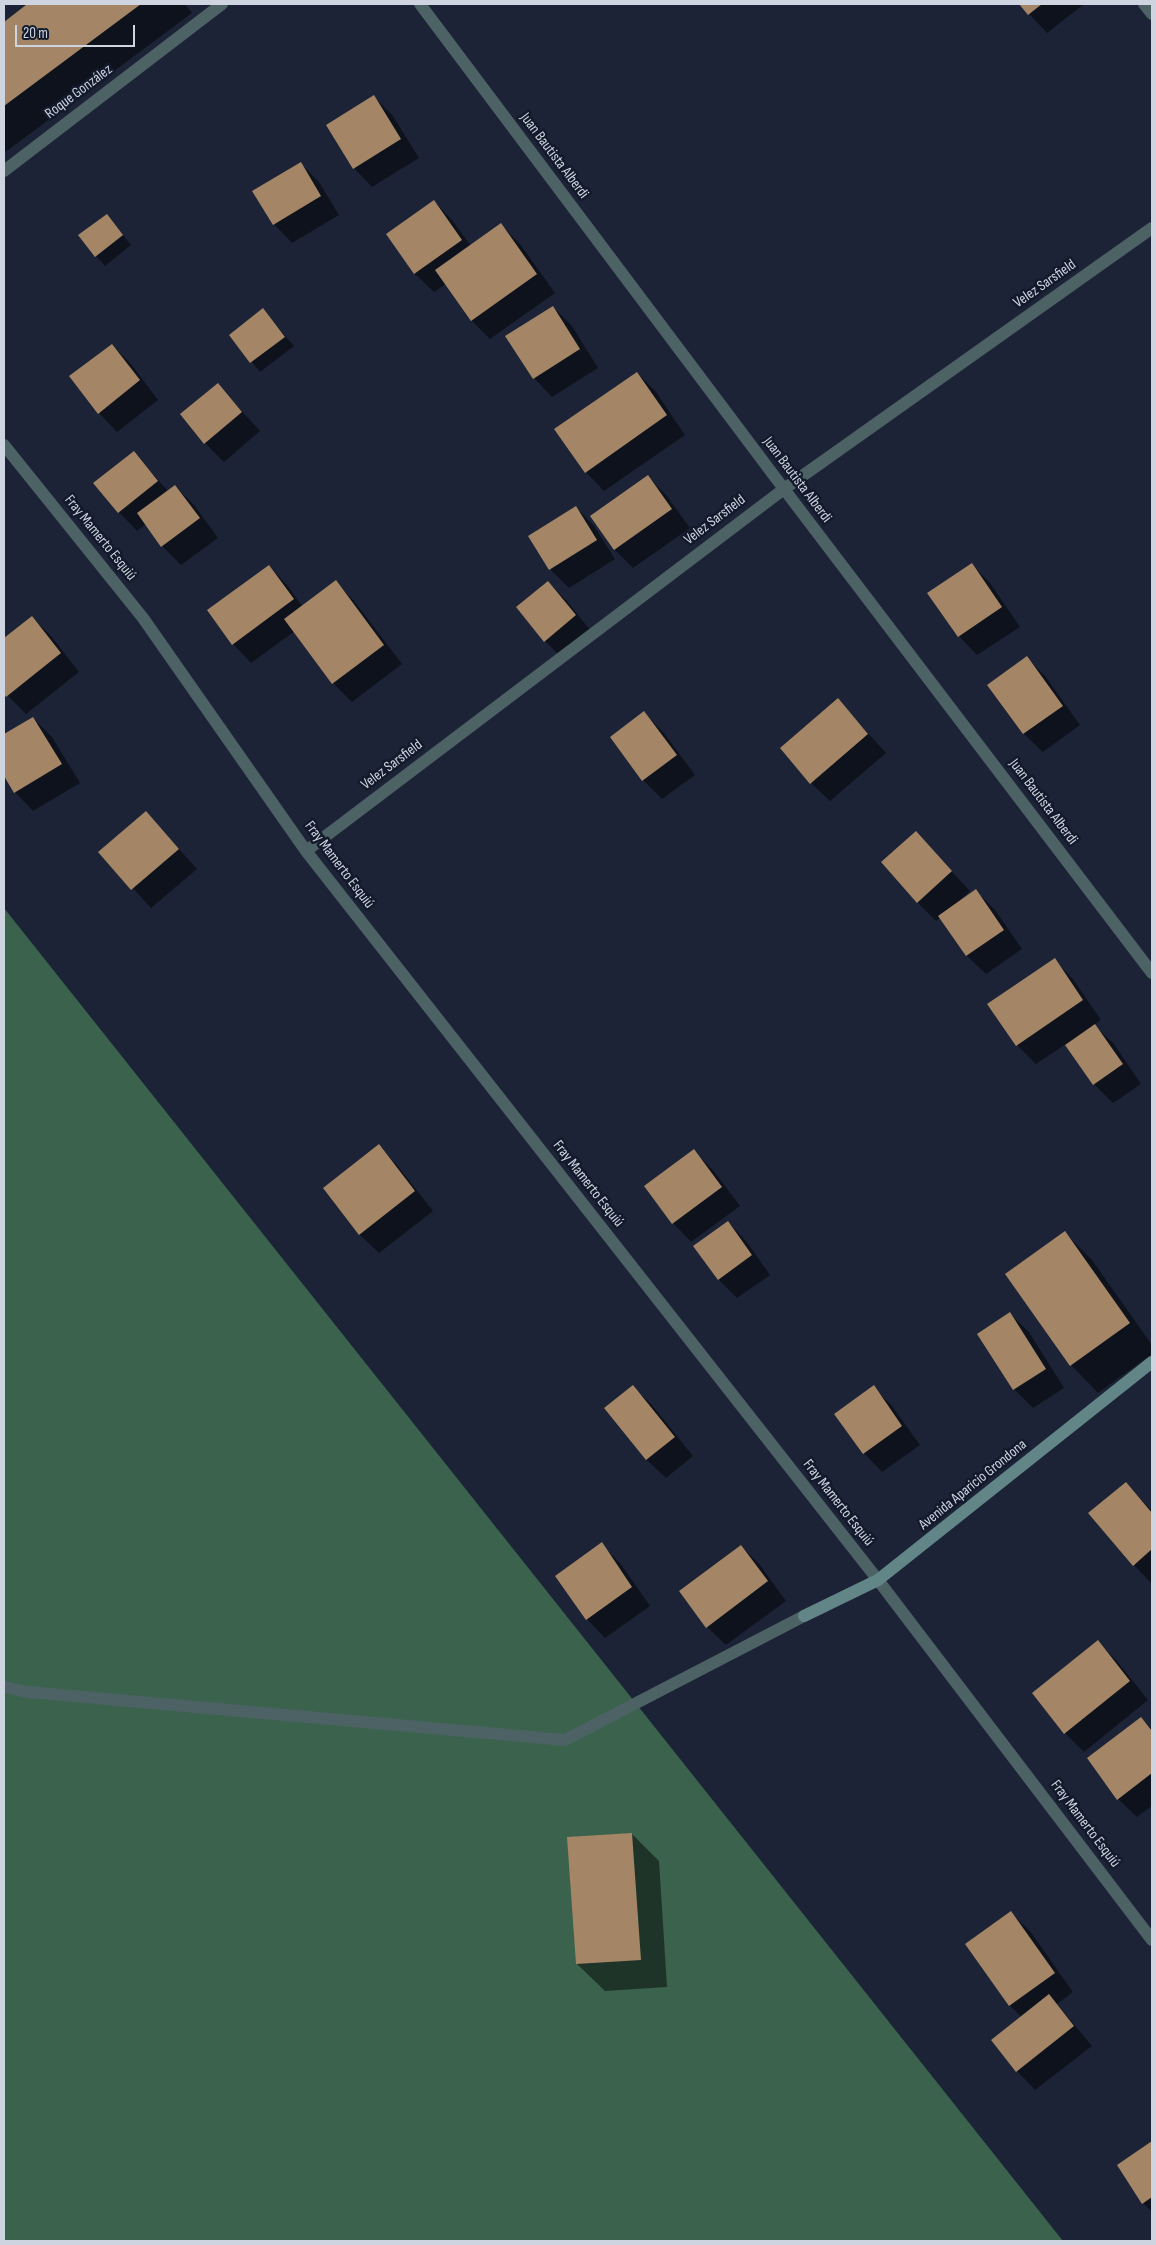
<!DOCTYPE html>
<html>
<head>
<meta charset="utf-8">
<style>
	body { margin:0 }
	#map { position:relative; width:1156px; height:2245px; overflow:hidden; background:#1c2336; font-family:"Sofia Sans Condensed",sans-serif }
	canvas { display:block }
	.frame { position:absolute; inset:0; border:5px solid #ced4e0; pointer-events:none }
	.scale { position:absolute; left:15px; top:25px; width:120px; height:22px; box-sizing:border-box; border:2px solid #ced4e0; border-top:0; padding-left:6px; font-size:15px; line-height:18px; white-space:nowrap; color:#ced4e0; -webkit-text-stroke:4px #131a2b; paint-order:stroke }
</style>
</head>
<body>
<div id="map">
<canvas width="1156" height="2245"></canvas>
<div class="frame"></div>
<div class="scale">20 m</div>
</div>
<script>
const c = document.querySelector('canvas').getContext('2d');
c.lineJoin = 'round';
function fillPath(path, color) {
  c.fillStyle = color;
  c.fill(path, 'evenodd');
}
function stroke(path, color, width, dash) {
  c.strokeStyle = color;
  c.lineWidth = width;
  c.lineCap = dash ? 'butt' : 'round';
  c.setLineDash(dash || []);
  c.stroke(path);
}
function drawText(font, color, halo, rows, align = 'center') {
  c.font = font + ' "Sofia Sans Condensed",sans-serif';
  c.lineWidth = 5;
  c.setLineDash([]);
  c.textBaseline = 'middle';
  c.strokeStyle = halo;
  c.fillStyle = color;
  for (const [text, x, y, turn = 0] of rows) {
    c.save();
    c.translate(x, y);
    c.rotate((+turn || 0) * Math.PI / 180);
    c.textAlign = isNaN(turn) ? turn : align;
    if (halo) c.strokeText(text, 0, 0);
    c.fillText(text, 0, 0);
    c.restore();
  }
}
const forest = new Path2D(`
	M 4,908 L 1063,2241 L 4,2241 Z`);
const shadow = new Path2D(`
	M 26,4 L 185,4 L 192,13 L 4,153 L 4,24 L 28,6 Z
	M 1020,4 L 1084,4 L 1047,33 Z
	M 374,97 L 393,116 L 419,158 L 372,187 L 354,168 Z
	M 300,163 L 319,182 L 339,215 L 292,243 L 274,224 Z
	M 434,201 L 452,220 L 471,246 L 501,225 L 520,244 L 555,293 L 490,339 L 472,321 L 446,284 L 434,292 L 415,274 L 388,234 Z
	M 106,215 L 131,245 L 105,266 L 96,256 Z
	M 553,307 L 572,326 L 598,368 L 552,397 L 534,378 Z
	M 263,310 L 294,346 L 260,372 L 231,336 Z
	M 112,345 L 131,364 L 158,400 L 117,432 L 99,413 Z
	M 637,373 L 656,392 L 685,435 L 604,491 L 586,472 Z
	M 218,385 L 260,431 L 224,462 L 205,443 Z
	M 134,453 L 168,491 L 175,486 L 194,505 L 218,538 L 181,565 L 162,546 L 146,524 L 137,531 L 119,512 Z
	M 647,476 L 666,495 L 690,528 L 633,568 L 615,550 L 591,517 Z
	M 576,507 L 594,526 L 615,559 L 569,588 L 550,569 Z
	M 971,564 L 990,583 L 1020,627 L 977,655 L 959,636 Z
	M 269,566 L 287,585 L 303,607 L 336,582 L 354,601 L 402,664 L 352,702 L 333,683 L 295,631 L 251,663 L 233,644 Z
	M 548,582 L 567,601 L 594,635 L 563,659 L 545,641 Z
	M 32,618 L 51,636 L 79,672 L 26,714 L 4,692 L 4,640 Z
	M 1027,658 L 1045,676 L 1080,725 L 1043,752 L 1024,734 L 989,685 Z
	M 838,700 L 886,753 L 830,801 L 811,783 Z
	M 644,713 L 663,732 L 695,775 L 662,799 L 643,780 L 611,737 Z
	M 33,718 L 52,737 L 80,783 L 33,811 L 15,792 L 4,774 L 4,736 Z
	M 146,812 L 197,869 L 151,908 L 100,852 Z
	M 916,833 L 970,891 L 959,901 L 960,902 L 976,891 L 995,910 L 1022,949 L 986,974 L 967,956 L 941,917 L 936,921 L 917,902 Z
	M 1054,960 L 1073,979 L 1101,1020 L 1094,1025 L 1114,1044 L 1141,1084 L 1113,1103 L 1094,1084 L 1066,1044 L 1036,1064 L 1017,1045 L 989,1005 Z
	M 378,1146 L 397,1165 L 433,1211 L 379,1253 L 360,1235 L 325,1189 Z
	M 694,1151 L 713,1170 L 740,1206 L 691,1242 L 673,1223 Z
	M 728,1222 L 746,1241 L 770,1275 L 737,1298 L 719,1280 Z
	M 1065,1233 L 1092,1260 L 1152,1345 L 1152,1354 L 1098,1393 L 1071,1365 Z
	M 1010,1314 L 1029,1332 L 1064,1388 L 1033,1408 L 1014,1389 Z
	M 633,1387 L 652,1405 L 693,1456 L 666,1478 L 647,1460 L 606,1409 Z
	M 873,1387 L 892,1406 L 920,1445 L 882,1472 L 864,1453 Z
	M 1126,1483 L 1152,1511 L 1152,1584 L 1134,1565 Z
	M 601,1544 L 620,1563 L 650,1606 L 605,1638 L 587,1619 Z
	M 741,1546 L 760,1565 L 786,1601 L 726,1645 L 707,1627 Z
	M 1098,1642 L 1117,1661 L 1148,1700 L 1084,1752 L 1065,1733 Z
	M 1141,1718 L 1152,1729 L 1152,1806 L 1137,1817 L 1118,1799 Z
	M 632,1834 L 659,1861 L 667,1987 L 605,1991 L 577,1964 Z
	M 1011,1913 L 1030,1931 L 1073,1992 L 1057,2004 L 1092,2046 L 1035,2090 L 1017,2071 L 1022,2017 L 1010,2006 L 967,1945 Z
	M 1152,2143 L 1152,2212 L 1143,2203 L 1119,2165 Z`);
const building = new Path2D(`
	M 25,4 L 141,4 L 4,106 L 4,22 L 26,5 Z
	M 1019,4 L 1042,4 L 1028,15 Z
	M 374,95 L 401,139 L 353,169 L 326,125 Z
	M 301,162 L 321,196 L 273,225 L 252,191 Z
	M 434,200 L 462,240 L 414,274 L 386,234 Z
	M 107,214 L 123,235 L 95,257 L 78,235 Z
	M 501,223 L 537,274 L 471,321 L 435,270 Z
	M 553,306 L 580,349 L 533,379 L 505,336 Z
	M 263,308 L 285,337 L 250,363 L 229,335 Z
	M 112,344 L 140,380 L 98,414 L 69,376 Z
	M 637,372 L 667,415 L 585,473 L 554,429 Z
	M 218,383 L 242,412 L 204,444 L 180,414 Z
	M 134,451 L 158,481 L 118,513 L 93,483 Z
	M 648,475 L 672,509 L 614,550 L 590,516 Z
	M 175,485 L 200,518 L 161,547 L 137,513 Z
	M 576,506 L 597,540 L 549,570 L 528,536 Z
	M 972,563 L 1002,607 L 958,637 L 927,593 Z
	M 269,565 L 294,599 L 232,645 L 207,610 Z
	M 336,580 L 384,645 L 332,684 L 284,619 Z
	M 548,581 L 576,615 L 544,642 L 516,607 Z
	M 32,616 L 61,653 L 6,697 L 4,694 L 4,638 Z
	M 1027,656 L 1063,706 L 1023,734 L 987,685 Z
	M 838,698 L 868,734 L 810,784 L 780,748 Z
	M 644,711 L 677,755 L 642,781 L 610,737 Z
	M 33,717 L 62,764 L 14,793 L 4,776 L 4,734 Z
	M 146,811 L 179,849 L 131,890 L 98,852 Z
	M 916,831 L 952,871 L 917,903 L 881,862 Z
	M 976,889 L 1004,930 L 966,956 L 938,916 Z
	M 1055,958 L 1083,1000 L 1016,1046 L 987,1004 Z
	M 1095,1024 L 1123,1064 L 1093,1085 L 1065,1045 Z
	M 379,1144 L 415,1191 L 359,1235 L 323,1188 Z
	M 694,1149 L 722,1187 L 672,1224 L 644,1186 Z
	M 728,1221 L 752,1255 L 718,1280 L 693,1246 Z
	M 1065,1231 L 1130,1323 L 1070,1366 L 1005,1274 Z
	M 1010,1312 L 1046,1369 L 1013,1390 L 977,1334 Z
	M 633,1385 L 675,1437 L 646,1460 L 604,1408 Z
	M 874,1385 L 902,1426 L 863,1454 L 834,1414 Z
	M 1126,1482 L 1152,1513 L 1152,1549 L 1133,1566 L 1088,1513 Z
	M 602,1542 L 632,1587 L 586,1620 L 555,1576 Z
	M 741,1545 L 768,1581 L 706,1628 L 679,1591 Z
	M 1098,1640 L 1130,1681 L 1064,1734 L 1032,1693 Z
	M 1141,1717 L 1152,1731 L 1152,1773 L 1117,1800 L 1087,1758 Z
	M 632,1833 L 641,1960 L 576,1964 L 567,1837 Z
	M 1011,1911 L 1055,1973 L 1009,2006 L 965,1944 Z
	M 1049,1994 L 1074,2026 L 1016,2072 L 991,2040 Z
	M 1152,2141 L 1152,2197 L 1142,2204 L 1117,2165 Z`);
const street = new Path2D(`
	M 420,4 L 784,489 L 1152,973
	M 1144,4 L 1152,14
	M 4,171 L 222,4
	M 4,445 L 143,618 L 306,851 L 878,1580 L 1152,1940
	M 306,851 L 784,489 L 1152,228
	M 4,1687 L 28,1692 L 565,1740 L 804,1616`);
const secondary = new Path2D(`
	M 804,1616 L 878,1580 L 1152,1362`);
const streetNames = [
	["Roque González",79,92,-37],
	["Juan Bautista Alberdi",554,156,53],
	["Velez Sarsfield",1045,284,-35],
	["Juan Bautista Alberdi",797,480,53],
	["Velez Sarsfield",715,520,-37],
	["Fray Mamerto Esquiú",100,538,51],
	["Velez Sarsfield",392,765,-37],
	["Juan Bautista Alberdi",1043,802,53],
	["Fray Mamerto Esquiú",339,865,53],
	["Fray Mamerto Esquiú",588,1184,52],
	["Avenida Aparicio Grondona",973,1485,-39],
	["Fray Mamerto Esquiú",838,1503,52],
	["Fray Mamerto Esquiú",1085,1824,53]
];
fillPath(forest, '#3a624c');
fillPath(shadow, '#0007');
fillPath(building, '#a48666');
stroke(street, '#4d6264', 12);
stroke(secondary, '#628688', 12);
drawText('15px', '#ced4e0', '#131a2b', streetNames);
</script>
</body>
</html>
